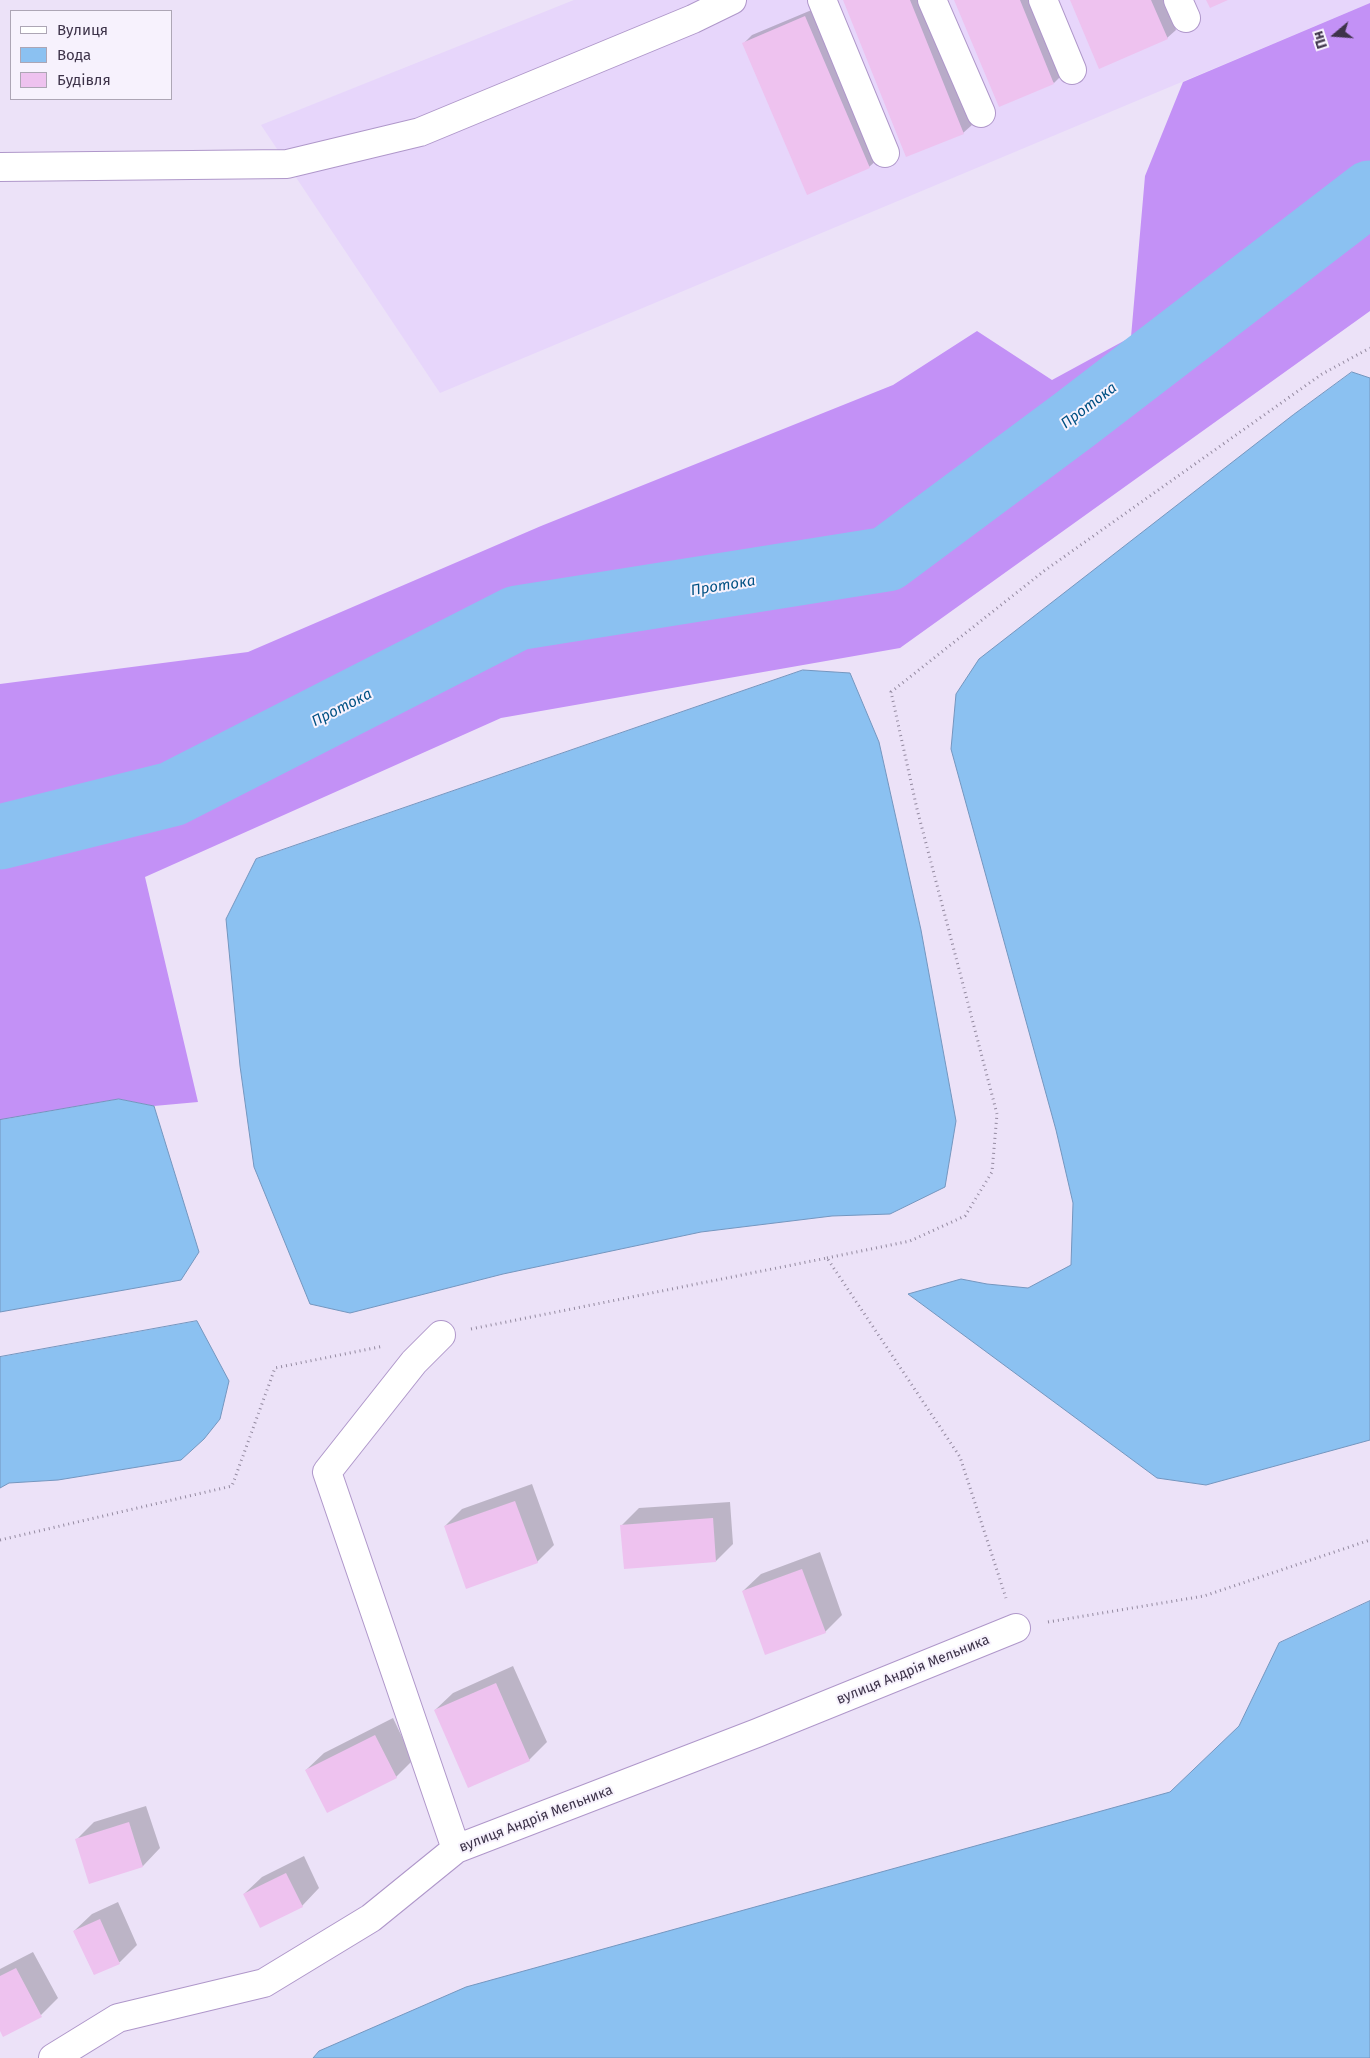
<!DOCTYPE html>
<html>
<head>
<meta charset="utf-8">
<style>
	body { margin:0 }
	#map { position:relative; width:1370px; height:2058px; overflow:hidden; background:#ece2f8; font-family:"Fira Sans",sans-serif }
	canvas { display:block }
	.legend { position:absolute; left:10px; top:10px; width:162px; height:90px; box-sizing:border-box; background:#f7f2fd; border:1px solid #ada6b5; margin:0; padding:6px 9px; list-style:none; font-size:15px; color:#3d3349 }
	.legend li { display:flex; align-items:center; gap:10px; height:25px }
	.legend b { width:25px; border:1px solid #ada6b5 }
	.north { position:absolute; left:1310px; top:10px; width:50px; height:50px; -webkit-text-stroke:4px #f7f2fd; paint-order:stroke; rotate:252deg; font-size:14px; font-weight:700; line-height:20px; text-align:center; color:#3d3349 }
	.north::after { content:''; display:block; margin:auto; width:18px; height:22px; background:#3d3349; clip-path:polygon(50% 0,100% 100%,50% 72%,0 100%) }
</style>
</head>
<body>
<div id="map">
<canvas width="1370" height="2058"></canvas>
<ul class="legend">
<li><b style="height:6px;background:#fff"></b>Вулиця</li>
<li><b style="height:14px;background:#8bc1f1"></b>Вода</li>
<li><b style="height:14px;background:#eec2ef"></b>Будівля</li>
</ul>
<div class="north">Пн</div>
</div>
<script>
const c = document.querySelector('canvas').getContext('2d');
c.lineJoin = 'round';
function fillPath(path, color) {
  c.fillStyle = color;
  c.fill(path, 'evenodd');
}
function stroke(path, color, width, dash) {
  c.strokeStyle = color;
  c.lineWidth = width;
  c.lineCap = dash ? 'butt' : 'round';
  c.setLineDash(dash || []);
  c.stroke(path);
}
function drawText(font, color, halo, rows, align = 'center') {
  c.font = font + ' "Fira Sans",sans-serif';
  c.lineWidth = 4;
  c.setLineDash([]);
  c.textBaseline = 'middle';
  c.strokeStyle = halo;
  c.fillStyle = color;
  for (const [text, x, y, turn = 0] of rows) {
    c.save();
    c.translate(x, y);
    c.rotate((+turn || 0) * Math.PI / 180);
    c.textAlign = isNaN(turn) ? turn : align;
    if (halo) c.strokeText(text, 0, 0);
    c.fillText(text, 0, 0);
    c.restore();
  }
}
const built = new Path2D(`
	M 574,0 L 1370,0 L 1370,3 L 440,393 L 261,125 Z`);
const forest = new Path2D(`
	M 1370,3 L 1370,311 L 900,648 L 501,718 L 145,877 L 198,1102 L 154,1106 L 119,1099 L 0,1120 L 0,684 L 248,652 L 541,526 L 893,385 L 977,331 L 1052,380 L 1131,337 L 1145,176 L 1183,82 Z`);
const water = new Path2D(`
	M 1352,372 L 1370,378 L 1370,1440 L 1206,1485 L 1157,1478 L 908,1294 L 961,1279 L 987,1284 L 1028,1288 L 1071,1265 L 1073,1203 L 1056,1130 L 951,749 L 956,694 L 979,659 L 1293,415 Z
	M 803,670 L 850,673 L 879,742 L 921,930 L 956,1121 L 945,1187 L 890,1214 L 832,1216 L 701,1232 L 503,1274 L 350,1313 L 310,1304 L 254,1167 L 240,1066 L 226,919 L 256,859 Z
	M 119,1099 L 154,1106 L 199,1252 L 181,1280 L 0,1312 L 0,1120 Z
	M 197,1321 L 229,1381 L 220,1419 L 204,1439 L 181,1460 L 58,1480 L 9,1483 L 0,1488 L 0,1357 Z
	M 1370,1601 L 1370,2058 L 313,2058 L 319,2051 L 466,1987 L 1170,1792 L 1239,1726 L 1279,1643 Z`);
const shadow = new Path2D(`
	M 844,0 L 922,0 L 972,125 L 963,133 Z
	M 956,0 L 1031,0 L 1062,75 L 1054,83 Z
	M 1071,0 L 1163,0 L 1176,30 L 1167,38 Z
	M 814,9 L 878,159 L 869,167 L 744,43 L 752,35 Z
	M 532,1484 L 554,1545 L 537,1562 L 445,1526 L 462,1509 Z
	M 730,1502 L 733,1544 L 716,1561 L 621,1526 L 639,1508 Z
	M 820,1552 L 842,1615 L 825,1632 L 743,1591 L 761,1574 Z
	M 513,1666 L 547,1742 L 529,1760 L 435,1710 L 453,1693 Z
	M 393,1718 L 413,1760 L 396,1777 L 306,1770 L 324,1753 Z
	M 146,1806 L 160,1848 L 143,1866 L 76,1840 L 94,1822 Z
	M 304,1856 L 319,1888 L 302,1906 L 244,1894 L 262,1877 Z
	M 118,1902 L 137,1945 L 120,1962 L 94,1974 L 74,1931 L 92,1914 Z
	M 33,1952 L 58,1998 L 41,2015 L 0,2028 L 0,1969 Z`);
const river = new Path2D(`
	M 0,837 L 172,794 L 517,618 L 887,559 L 1074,420 L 1370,193`);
const building = new Path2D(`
	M 843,0 L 910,0 L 964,134 L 906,157 Z
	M 954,0 L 1020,0 L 1054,84 L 999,107 Z
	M 1070,0 L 1151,0 L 1168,39 L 1099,69 Z
	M 1206,0 L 1228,0 L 1210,8 Z
	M 805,16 L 870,168 L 807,195 L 742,43 Z
	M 515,1501 L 538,1563 L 466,1589 L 444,1526 Z
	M 713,1518 L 716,1562 L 624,1569 L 620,1525 Z
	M 802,1569 L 826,1633 L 765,1655 L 742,1591 Z
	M 496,1683 L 530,1761 L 468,1788 L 434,1710 Z
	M 375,1735 L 397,1778 L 327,1813 L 305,1770 Z
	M 129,1822 L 143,1867 L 89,1884 L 75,1839 Z
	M 286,1873 L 303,1907 L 260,1928 L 243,1894 Z
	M 100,1919 L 120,1964 L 94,1975 L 73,1931 Z
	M 16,1968 L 42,2017 L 3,2037 L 0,2031 L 0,1976 Z`);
const path = new Path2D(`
	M 827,1258 L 910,1241 L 965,1216 L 992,1172 L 997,1114 L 917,809 L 891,692 L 1044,571 L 1322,374 L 1370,348
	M 471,1329 L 827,1258 L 960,1457 L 1006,1598
	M 0,1540 L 232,1486 L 275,1368 L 384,1346
	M 1048,1622 L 1204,1596 L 1370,1540`);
const minor = new Path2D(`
	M 822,0 L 885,153
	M 932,0 L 981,113
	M 1043,0 L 1072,70
	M 1178,0 L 1186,18
	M 0,167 L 287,164 L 420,132 L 693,19 L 732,0
	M 441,1335 L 414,1362 L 327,1472 L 456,1849
	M 53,2058 L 118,2018 L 264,1983 L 371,1918 L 456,1849 L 757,1733 L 1016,1628`);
const streetNames = [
	["вулиця Андрія Мельника",913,1670,-22],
	["вулиця Андрія Мельника",536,1819,-21]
];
const waterNames = [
	["Протока",1089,406,-37],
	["Протока",723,586,-9],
	["Протока",342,708,-27]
];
fillPath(built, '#e7d6fb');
fillPath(forest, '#c391f6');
fillPath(water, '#8bc1f1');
stroke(water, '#7496bf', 1);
fillPath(shadow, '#0003');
stroke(river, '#8bc1f1', 65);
fillPath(building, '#eec2ef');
stroke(minor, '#af97ca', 30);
stroke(path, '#948aa0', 3, [1, 4]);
stroke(minor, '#fff', 28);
drawText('14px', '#3d3349', '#f7f2fd', streetNames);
drawText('italic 15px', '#015184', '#f7f2fd', waterNames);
</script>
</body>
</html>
